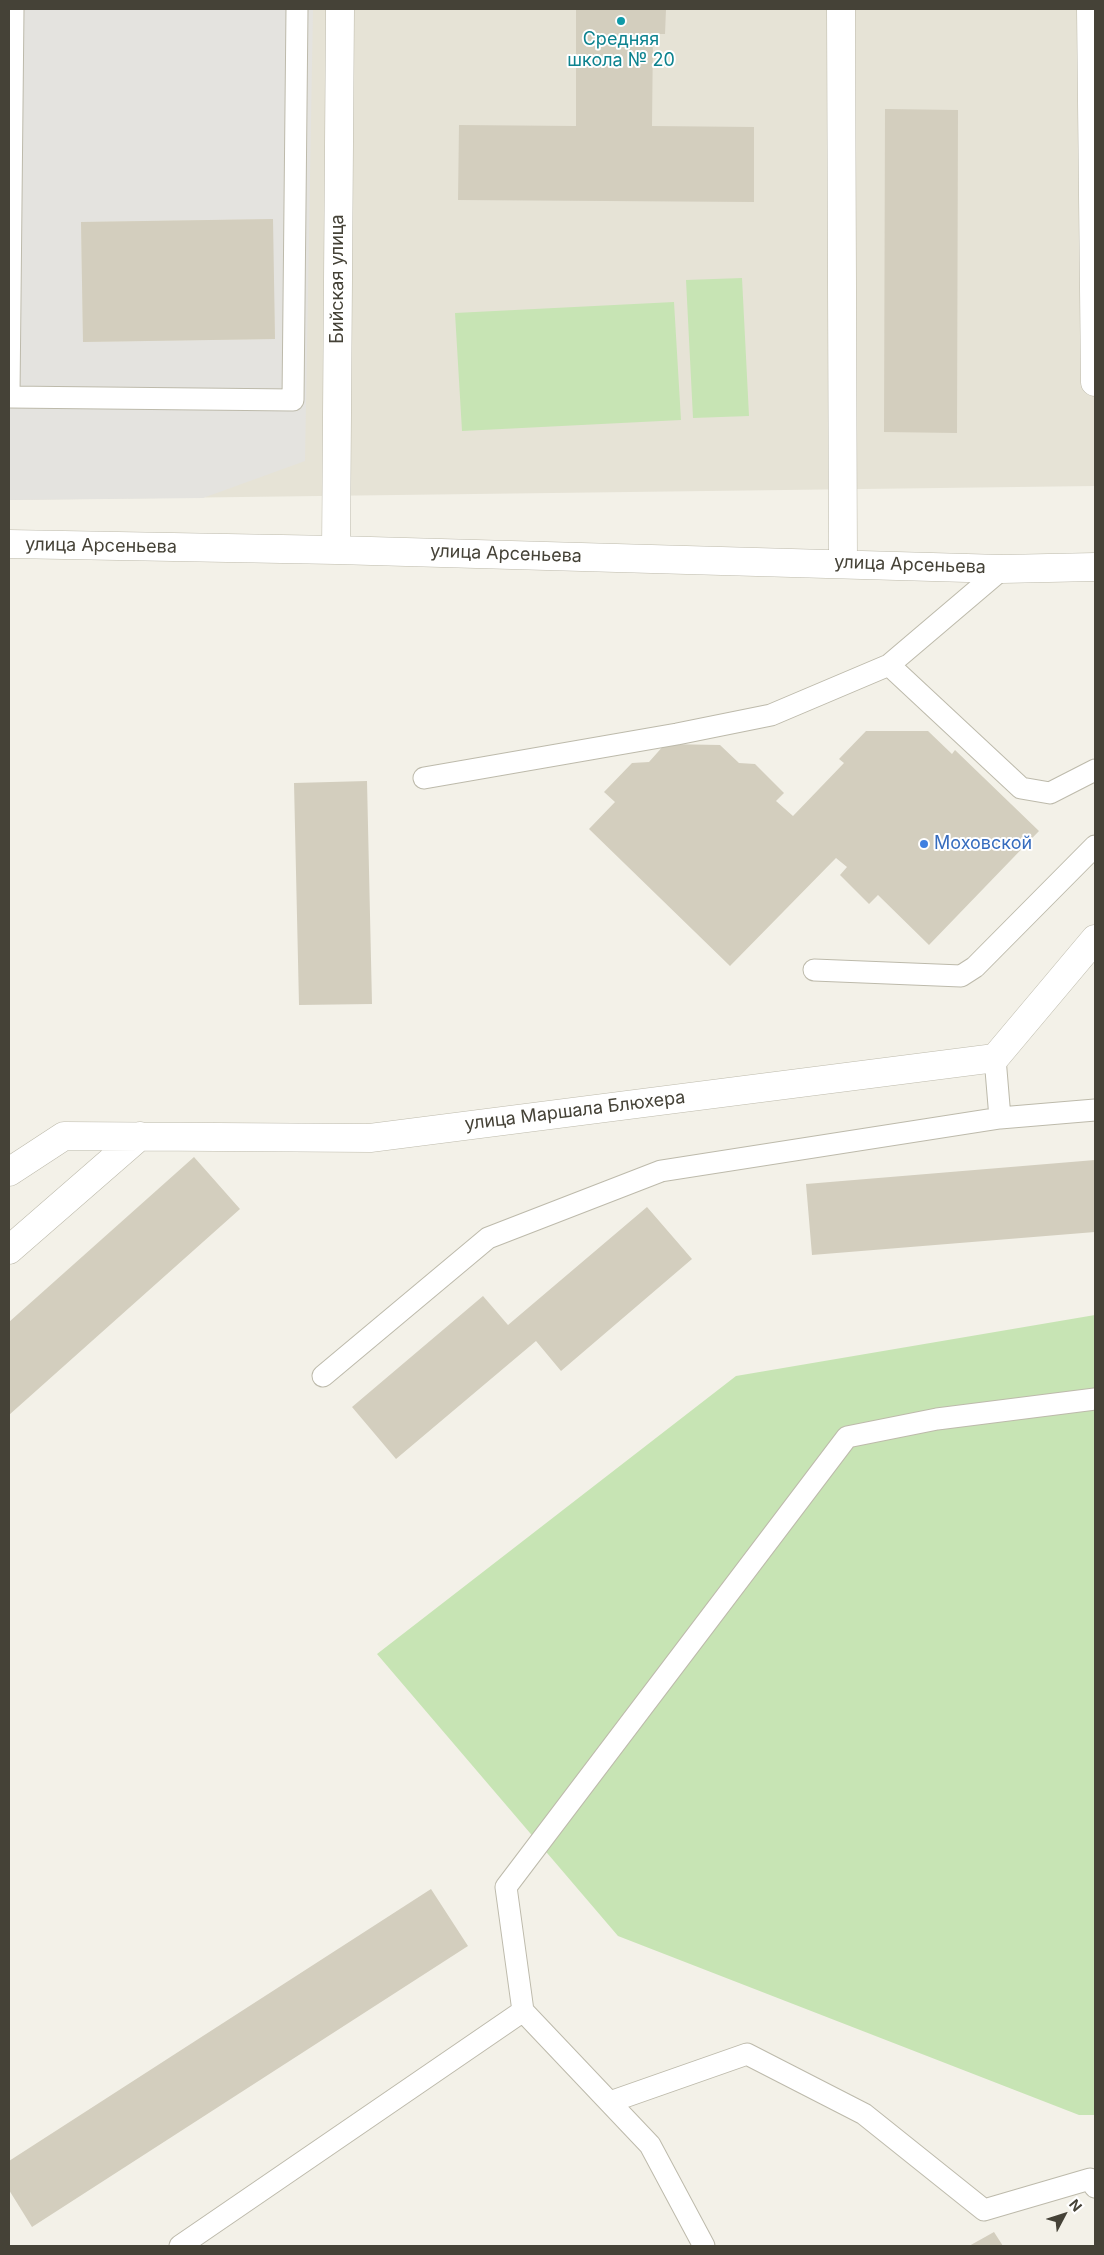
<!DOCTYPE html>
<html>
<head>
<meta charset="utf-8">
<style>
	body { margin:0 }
	#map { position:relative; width:1104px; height:2255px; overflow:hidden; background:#f3f1e8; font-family:Inter,sans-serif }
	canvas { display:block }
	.frame { position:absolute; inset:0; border:10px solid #454237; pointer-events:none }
	.north { position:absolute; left:1039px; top:2190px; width:50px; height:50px; -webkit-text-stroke:4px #fff; paint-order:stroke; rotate:50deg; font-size:14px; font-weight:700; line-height:20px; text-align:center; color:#454237 }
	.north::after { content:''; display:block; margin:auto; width:18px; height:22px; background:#454237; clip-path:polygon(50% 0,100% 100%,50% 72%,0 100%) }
</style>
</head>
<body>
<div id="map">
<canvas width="1104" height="2255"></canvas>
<div class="frame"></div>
<div class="north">N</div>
</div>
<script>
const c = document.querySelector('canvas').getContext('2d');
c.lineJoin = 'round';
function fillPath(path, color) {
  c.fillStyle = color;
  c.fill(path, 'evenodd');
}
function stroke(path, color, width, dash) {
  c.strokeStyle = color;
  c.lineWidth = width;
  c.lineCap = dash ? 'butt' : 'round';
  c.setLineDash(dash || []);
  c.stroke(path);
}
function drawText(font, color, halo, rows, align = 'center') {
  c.font = font + ' Inter,sans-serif';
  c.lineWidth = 4;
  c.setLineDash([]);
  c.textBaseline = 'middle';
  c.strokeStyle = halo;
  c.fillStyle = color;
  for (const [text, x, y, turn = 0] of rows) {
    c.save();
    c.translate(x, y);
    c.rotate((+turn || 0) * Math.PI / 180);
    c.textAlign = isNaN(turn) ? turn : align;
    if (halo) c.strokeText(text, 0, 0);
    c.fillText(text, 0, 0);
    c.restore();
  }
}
const residential = new Path2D(`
	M 9,9 L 1095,9 L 1095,486 L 9,500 Z`);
const green = new Path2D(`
	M 742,278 L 749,416 L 693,418 L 686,280 Z
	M 674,302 L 681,420 L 462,431 L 455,313 Z
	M 1095,1315 L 1095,2115 L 1079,2115 L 618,1936 L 377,1654 L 736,1376 Z`);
const parking = new Path2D(`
	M 9,9 L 313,9 L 305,461 L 203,498 L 9,500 ZM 272,219 L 275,339 L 83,342 L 81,222 Z`);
const building = new Path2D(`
	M 576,9 L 666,9 L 665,34 L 653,34 L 652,126 L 754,127 L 754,202 L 458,200 L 459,125 L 576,126 Z
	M 885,109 L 958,110 L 957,433 L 884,432 Z
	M 273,219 L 275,339 L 83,342 L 81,222 Z
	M 866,731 L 928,731 L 952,754 L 955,750 L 1039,831 L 929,945 L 878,895 L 869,904 L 840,875 L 847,867 L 836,858 L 730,966 L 589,829 L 615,802 L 604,792 L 632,763 L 649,762 L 665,744 L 720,745 L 739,763 L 755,764 L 784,793 L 776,801 L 793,816 L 844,763 L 839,759 Z
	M 367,781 L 372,1004 L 299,1005 L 294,783 Z
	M 194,1157 L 240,1209 L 9,1415 L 9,1322 Z
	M 1095,1160 L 1095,1232 L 812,1255 L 806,1184 Z
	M 647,1207 L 692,1259 L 561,1371 L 536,1341 L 396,1459 L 352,1407 L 483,1296 L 508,1325 Z
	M 431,1889 L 468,1946 L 32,2227 L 9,2190 L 9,2161 Z
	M 994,2232 L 1003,2246 L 969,2246 Z`);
const service = new Path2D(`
	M 9,395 L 13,9
	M 9,397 L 293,400 L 297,9
	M 889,665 L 1021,788 L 1050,793 L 1095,770
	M 424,778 L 677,734 L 771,715 L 889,665 L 1002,569
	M 814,970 L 961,976 L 975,967 L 1095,846
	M 995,1058 L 1000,1118 L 1095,1110
	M 323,1376 L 488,1238 L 661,1171 L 1000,1118
	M 610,2102 L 747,2054 L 864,2114 L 984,2210 L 1090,2179 L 1095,2187
	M 180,2246 L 523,2011
	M 704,2246 L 650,2145 L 523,2011 L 506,1887 L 847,1437 L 937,1419 L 1095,1399`);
const minor = new Path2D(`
	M 841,9 L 843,563
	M 1091,9 L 1095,382
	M 9,544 L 336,550 L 1002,569 L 1095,567
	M 336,550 L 340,9
	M 9,1172 L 64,1136 L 370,1138 L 995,1058 L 1095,939
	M 9,1250 L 140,1136`);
const markers = [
	[621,21,5,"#0f9aa8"],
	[924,844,5,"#3f7fe0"]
];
const cultureNames = [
	["Средняя",621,40],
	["школа № 20",621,61]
];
const streetNames = [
	["Бийская улица",338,279,-90],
	["улица Арсеньева",101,546,1],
	["улица Арсеньева",506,554,2],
	["улица Арсеньева",910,565,2],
	["улица Маршала Блюхера",575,1111,-7]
];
const shopNames = [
	["Моховской",934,844]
];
fillPath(residential, '#e6e3d6');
fillPath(green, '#c7e4b4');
fillPath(parking, '#e4e3df');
fillPath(building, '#d3cebe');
stroke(service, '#bdbaab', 23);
stroke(minor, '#bdbaab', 29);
stroke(service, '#fff', 21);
stroke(minor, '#fff', 28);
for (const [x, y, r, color] of markers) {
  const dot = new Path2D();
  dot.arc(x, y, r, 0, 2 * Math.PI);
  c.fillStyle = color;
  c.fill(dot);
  stroke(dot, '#fff', 2);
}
drawText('18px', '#0d838f', '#fff', cultureNames);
drawText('18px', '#454237', '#fff', streetNames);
drawText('18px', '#366cbe', '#fff', shopNames, 'left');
</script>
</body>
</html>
